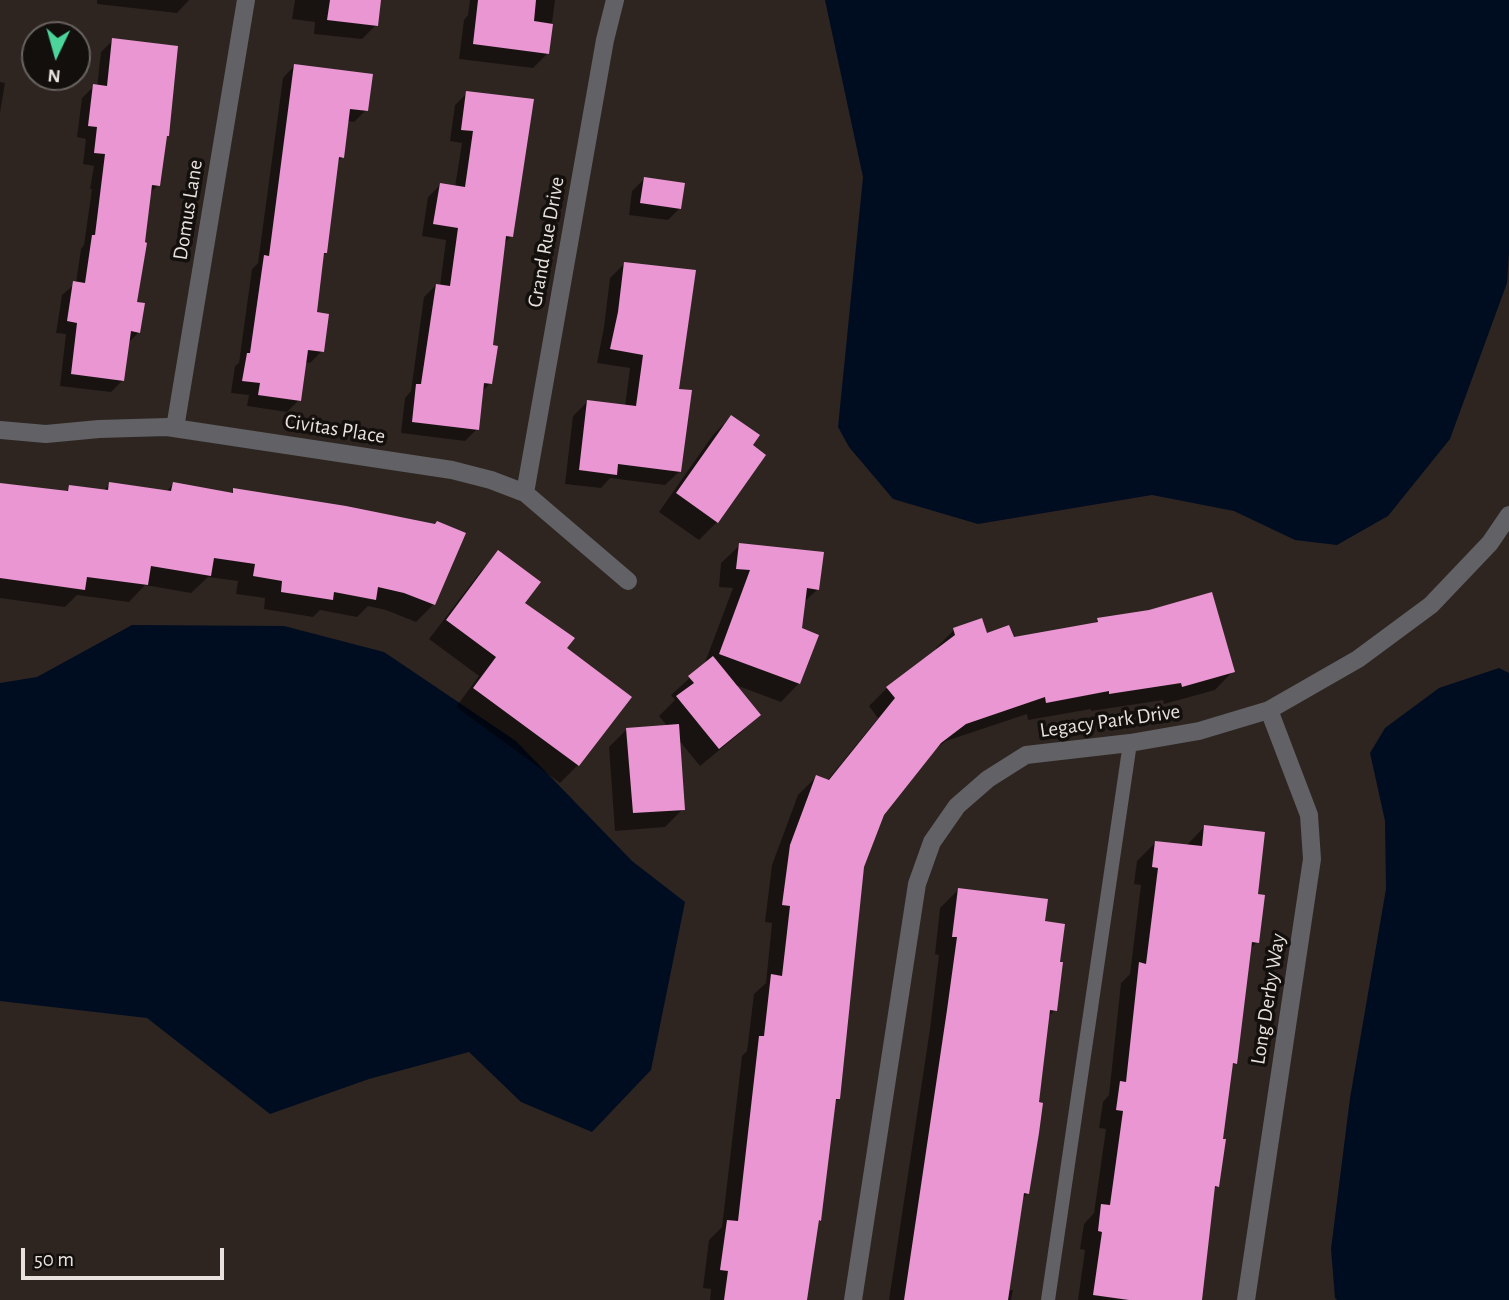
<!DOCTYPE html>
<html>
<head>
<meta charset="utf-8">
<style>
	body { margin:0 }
	#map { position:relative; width:1509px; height:1300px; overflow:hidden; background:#2e2520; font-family:"Alegreya Sans",sans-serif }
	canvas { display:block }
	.north { position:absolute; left:21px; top:21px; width:70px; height:70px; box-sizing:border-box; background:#130f0d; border:2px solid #686361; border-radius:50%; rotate:185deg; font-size:19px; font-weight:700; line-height:28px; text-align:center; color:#e8e1de }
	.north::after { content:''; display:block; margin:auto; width:24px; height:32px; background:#4cd49b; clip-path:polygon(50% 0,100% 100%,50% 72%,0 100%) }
	.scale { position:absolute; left:21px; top:1248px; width:203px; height:32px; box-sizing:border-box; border:4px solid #e8e1de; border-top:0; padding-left:9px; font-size:21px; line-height:24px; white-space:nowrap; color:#e8e1de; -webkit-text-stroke:5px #130f0d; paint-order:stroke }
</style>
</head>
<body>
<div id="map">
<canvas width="1509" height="1300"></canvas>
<div class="north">N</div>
<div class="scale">50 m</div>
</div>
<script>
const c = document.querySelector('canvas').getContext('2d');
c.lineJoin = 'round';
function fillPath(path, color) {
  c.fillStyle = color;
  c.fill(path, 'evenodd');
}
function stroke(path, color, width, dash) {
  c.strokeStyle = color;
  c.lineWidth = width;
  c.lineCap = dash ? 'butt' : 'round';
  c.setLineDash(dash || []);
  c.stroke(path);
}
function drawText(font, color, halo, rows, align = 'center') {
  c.font = font + ' "Alegreya Sans",sans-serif';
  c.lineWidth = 7;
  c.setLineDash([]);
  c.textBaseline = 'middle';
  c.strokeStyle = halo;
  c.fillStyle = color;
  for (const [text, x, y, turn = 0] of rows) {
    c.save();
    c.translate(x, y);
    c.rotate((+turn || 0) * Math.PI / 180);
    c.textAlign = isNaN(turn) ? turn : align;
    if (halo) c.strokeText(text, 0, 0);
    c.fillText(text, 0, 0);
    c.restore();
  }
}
const water = new Path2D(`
	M 825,0 L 1509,0 L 1509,253 L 1507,283 L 1450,439 L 1388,516 L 1337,545 L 1295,540 L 1234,511 L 1152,495 L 978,524 L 893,499 L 849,447 L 838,427 L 863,177 Z
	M 132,625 L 284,626 L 384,652 L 516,741 L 632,861 L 685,902 L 651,1070 L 592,1132 L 521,1102 L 469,1052 L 369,1079 L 270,1114 L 147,1018 L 0,1001 L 0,683 L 37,677 Z
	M 1499,668 L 1509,673 L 1509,1300 L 1337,1300 L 1335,1298 L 1331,1249 L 1350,1098 L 1386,889 L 1385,821 L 1370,753 L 1385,728 L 1439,688 Z`);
const shadow = new Path2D(`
	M 97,0 L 189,0 L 177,13 L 97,4 Z
	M 295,0 L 380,0 L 376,25 L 362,39 L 314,34 L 315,22 L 292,19 Z
	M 470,0 L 555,0 L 548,53 L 533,68 L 459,59 L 464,20 L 468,15 Z
	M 113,40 L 165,138 L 158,185 L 149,194 L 135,303 L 139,332 L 128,343 L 123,380 L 111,392 L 60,386 L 66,334 L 56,333 L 62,295 L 76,283 L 81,249 L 84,245 L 92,189 L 90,189 L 94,166 L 83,164 L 86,139 L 77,137 L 82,98 L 94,86 L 97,87 L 101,52 Z
	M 295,65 L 366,110 L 354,122 L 347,121 L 343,157 L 337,162 L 326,253 L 322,256 L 315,314 L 322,351 L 310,363 L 304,362 L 299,400 L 287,412 L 247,406 L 249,395 L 231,393 L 235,366 L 239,363 L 252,269 L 258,263 L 283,78 Z
	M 0,82 L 5,83 L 0,113 Z
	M 467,93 L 511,236 L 504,244 L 491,347 L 490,383 L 482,392 L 477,429 L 465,441 L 401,433 L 405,398 L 411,391 L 424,297 L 436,285 L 440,286 L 446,240 L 422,236 L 428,197 L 440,185 L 455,187 L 462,143 L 450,141 L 455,105 Z
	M 644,179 L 680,208 L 668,220 L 629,215 L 632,191 Z
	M 624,264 L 677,390 L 680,471 L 665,485 L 610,478 L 601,488 L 565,484 L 573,416 L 587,402 L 625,406 L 630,368 L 597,363 L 604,327 L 610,278 Z
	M 731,417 L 751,445 L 717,522 L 699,540 L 659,512 L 713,435 Z
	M 0,484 L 64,493 L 70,487 L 103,491 L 110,484 L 166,492 L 173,484 L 230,494 L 234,490 L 434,604 L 416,622 L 386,610 L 368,606 L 357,617 L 320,610 L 313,617 L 264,609 L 265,598 L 236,594 L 238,581 L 208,577 L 191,593 L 145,585 L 129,602 L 77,595 L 65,607 L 0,598 Z
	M 740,545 L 818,589 L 803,603 L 799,683 L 781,702 L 733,684 L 758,715 L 740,733 L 700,766 L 678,739 L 683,809 L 665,827 L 615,831 L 609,747 L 627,729 L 668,727 L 659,716 L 675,700 L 671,695 L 704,665 L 733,588 L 719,587 L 721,563 Z
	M 499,553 L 523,603 L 565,648 L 578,765 L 560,783 L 456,707 L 479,676 L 429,639 L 481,571 Z
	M 1098,620 L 1233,671 L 1215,690 L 1164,704 L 1163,700 L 1091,711 L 1091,709 L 1028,720 L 1027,714 L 946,741 L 930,753 L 882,814 L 863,866 L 839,1098 L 834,1103 L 819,1220 L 817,1222 L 805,1300 L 710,1300 L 711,1289 L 703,1288 L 709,1240 L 722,1227 L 742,1056 L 747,1051 L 754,994 L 766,983 L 772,923 L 765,922 L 772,865 L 798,795 L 816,777 L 827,781 L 878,718 L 869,706 L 887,688 L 937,651 L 936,648 L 954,630 L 1012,639 L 1093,624 Z
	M 1204,827 L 1256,895 L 1257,942 L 1249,950 L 1235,1063 L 1230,1068 L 1218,1186 L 1212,1191 L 1200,1300 L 1078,1300 L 1085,1250 L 1080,1249 L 1084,1224 L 1094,1213 L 1106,1129 L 1099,1128 L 1103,1102 L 1109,1095 L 1121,983 L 1130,974 L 1141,885 L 1134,884 L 1137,861 L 1155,843 L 1186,846 Z
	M 958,890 L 1043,923 L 1055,1010 L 1048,1017 L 1028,1193 L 1021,1200 L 1008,1290 L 1013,1290 L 1011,1300 L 889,1300 L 930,1029 L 939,955 L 935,954 L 940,908 Z`);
const building = new Path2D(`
	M 330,0 L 381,0 L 378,26 L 327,20 Z
	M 478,0 L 536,0 L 534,21 L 553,24 L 549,54 L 473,44 Z
	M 112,38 L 178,46 L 169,136 L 167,136 L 160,186 L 152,185 L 145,242 L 147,243 L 137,302 L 145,303 L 140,333 L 131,331 L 124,381 L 71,374 L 77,323 L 67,321 L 73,281 L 85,283 L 92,235 L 95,235 L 105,154 L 94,153 L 97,127 L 88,126 L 93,84 L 107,86 Z
	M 294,64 L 373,74 L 368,111 L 350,109 L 344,158 L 339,157 L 327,253 L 324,253 L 317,312 L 329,314 L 324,352 L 308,350 L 301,401 L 258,395 L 260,383 L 242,381 L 247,353 L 250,353 L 264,255 L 269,256 Z
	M 466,91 L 534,99 L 513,237 L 506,236 L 493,345 L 498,346 L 492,384 L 484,383 L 479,430 L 412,422 L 416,384 L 421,384 L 436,284 L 450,286 L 458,228 L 433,224 L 440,183 L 465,187 L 473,131 L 461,130 Z
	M 644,177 L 685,183 L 681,209 L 640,203 Z
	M 624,262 L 696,270 L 679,389 L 692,390 L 681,472 L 618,464 L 617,475 L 579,470 L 587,400 L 636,406 L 643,355 L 610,349 L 618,312 Z
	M 731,415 L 760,435 L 753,445 L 766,455 L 718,523 L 676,493 Z
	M 109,482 L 171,491 L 173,482 L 233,493 L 233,488 L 346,506 L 435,524 L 437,521 L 466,533 L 435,605 L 404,593 L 378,587 L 376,600 L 334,592 L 333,600 L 281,592 L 282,581 L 253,576 L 255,564 L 214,558 L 211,576 L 151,566 L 148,585 L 87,577 L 85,590 L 0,578 L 0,483 L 68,491 L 69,485 L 108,490 Z
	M 739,543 L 824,552 L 819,590 L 807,588 L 802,628 L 819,635 L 800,684 L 719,654 L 750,570 L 736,569 Z
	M 498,550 L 541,582 L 525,603 L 575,638 L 567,648 L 632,697 L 579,766 L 473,688 L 496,657 L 446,620 Z
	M 1212,592 L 1235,672 L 1182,687 L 1181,683 L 1109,694 L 1109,691 L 1046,703 L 1045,697 L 966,724 L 941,743 L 884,815 L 864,867 L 840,1099 L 836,1099 L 821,1221 L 819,1220 L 807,1300 L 724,1300 L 728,1271 L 720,1270 L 727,1220 L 738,1221 L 759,1036 L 764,1036 L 771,974 L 782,976 L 790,906 L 782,905 L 790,845 L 816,775 L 829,780 L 895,698 L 886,687 L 955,635 L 953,628 L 982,618 L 987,633 L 1009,625 L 1014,637 L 1098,622 L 1097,618 L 1149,610 Z
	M 713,656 L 761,715 L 719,749 L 676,696 L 694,683 L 688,676 Z
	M 679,724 L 685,810 L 633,813 L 626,728 Z
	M 1204,825 L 1265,832 L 1258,894 L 1265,895 L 1259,943 L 1252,942 L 1237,1064 L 1233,1063 L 1223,1139 L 1226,1139 L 1219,1187 L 1215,1186 L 1202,1300 L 1129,1300 L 1093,1295 L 1102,1232 L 1098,1231 L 1101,1204 L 1110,1205 L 1123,1111 L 1116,1110 L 1120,1081 L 1126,1082 L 1139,962 L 1146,964 L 1158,868 L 1152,867 L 1155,841 L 1202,846 Z
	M 958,888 L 1048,899 L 1045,921 L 1065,924 L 1060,962 L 1063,962 L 1057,1011 L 1050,1010 L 1039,1102 L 1043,1103 L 1039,1133 L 1029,1194 L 1024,1193 L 1008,1300 L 904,1300 L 947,1010 L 957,937 L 952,937 Z`);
const lane = new Path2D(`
	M 1048,1300 L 1130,743`);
const street = new Path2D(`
	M 175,428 L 246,0
	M 0,430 L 46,434 L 99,429 L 167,427 L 452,470 L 491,480 L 525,493 L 628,581
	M 525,493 L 605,40 L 615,0
	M 853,1300 L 917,884 L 932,842 L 957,806 L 988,779 L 1026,755 L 1130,743 L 1199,731 L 1269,710 L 1358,659 L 1431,605 L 1490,543 L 1509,515
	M 1246,1300 L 1312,859 L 1309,815 L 1269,710`);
const streetNames = [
	["Domus Lane",188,210,-81],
	["Grand Rue Drive",546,242,-80],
	["Civitas Place",335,429,9],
	["Legacy Park Drive",1110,721,-8],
	["Long Derby Way",1268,999,-81]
];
fillPath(water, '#000d21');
fillPath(shadow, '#0007');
fillPath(building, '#e996d2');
stroke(lane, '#616166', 14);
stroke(street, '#616166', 18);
drawText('21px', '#e8e1de', '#130f0d', streetNames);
</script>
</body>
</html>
